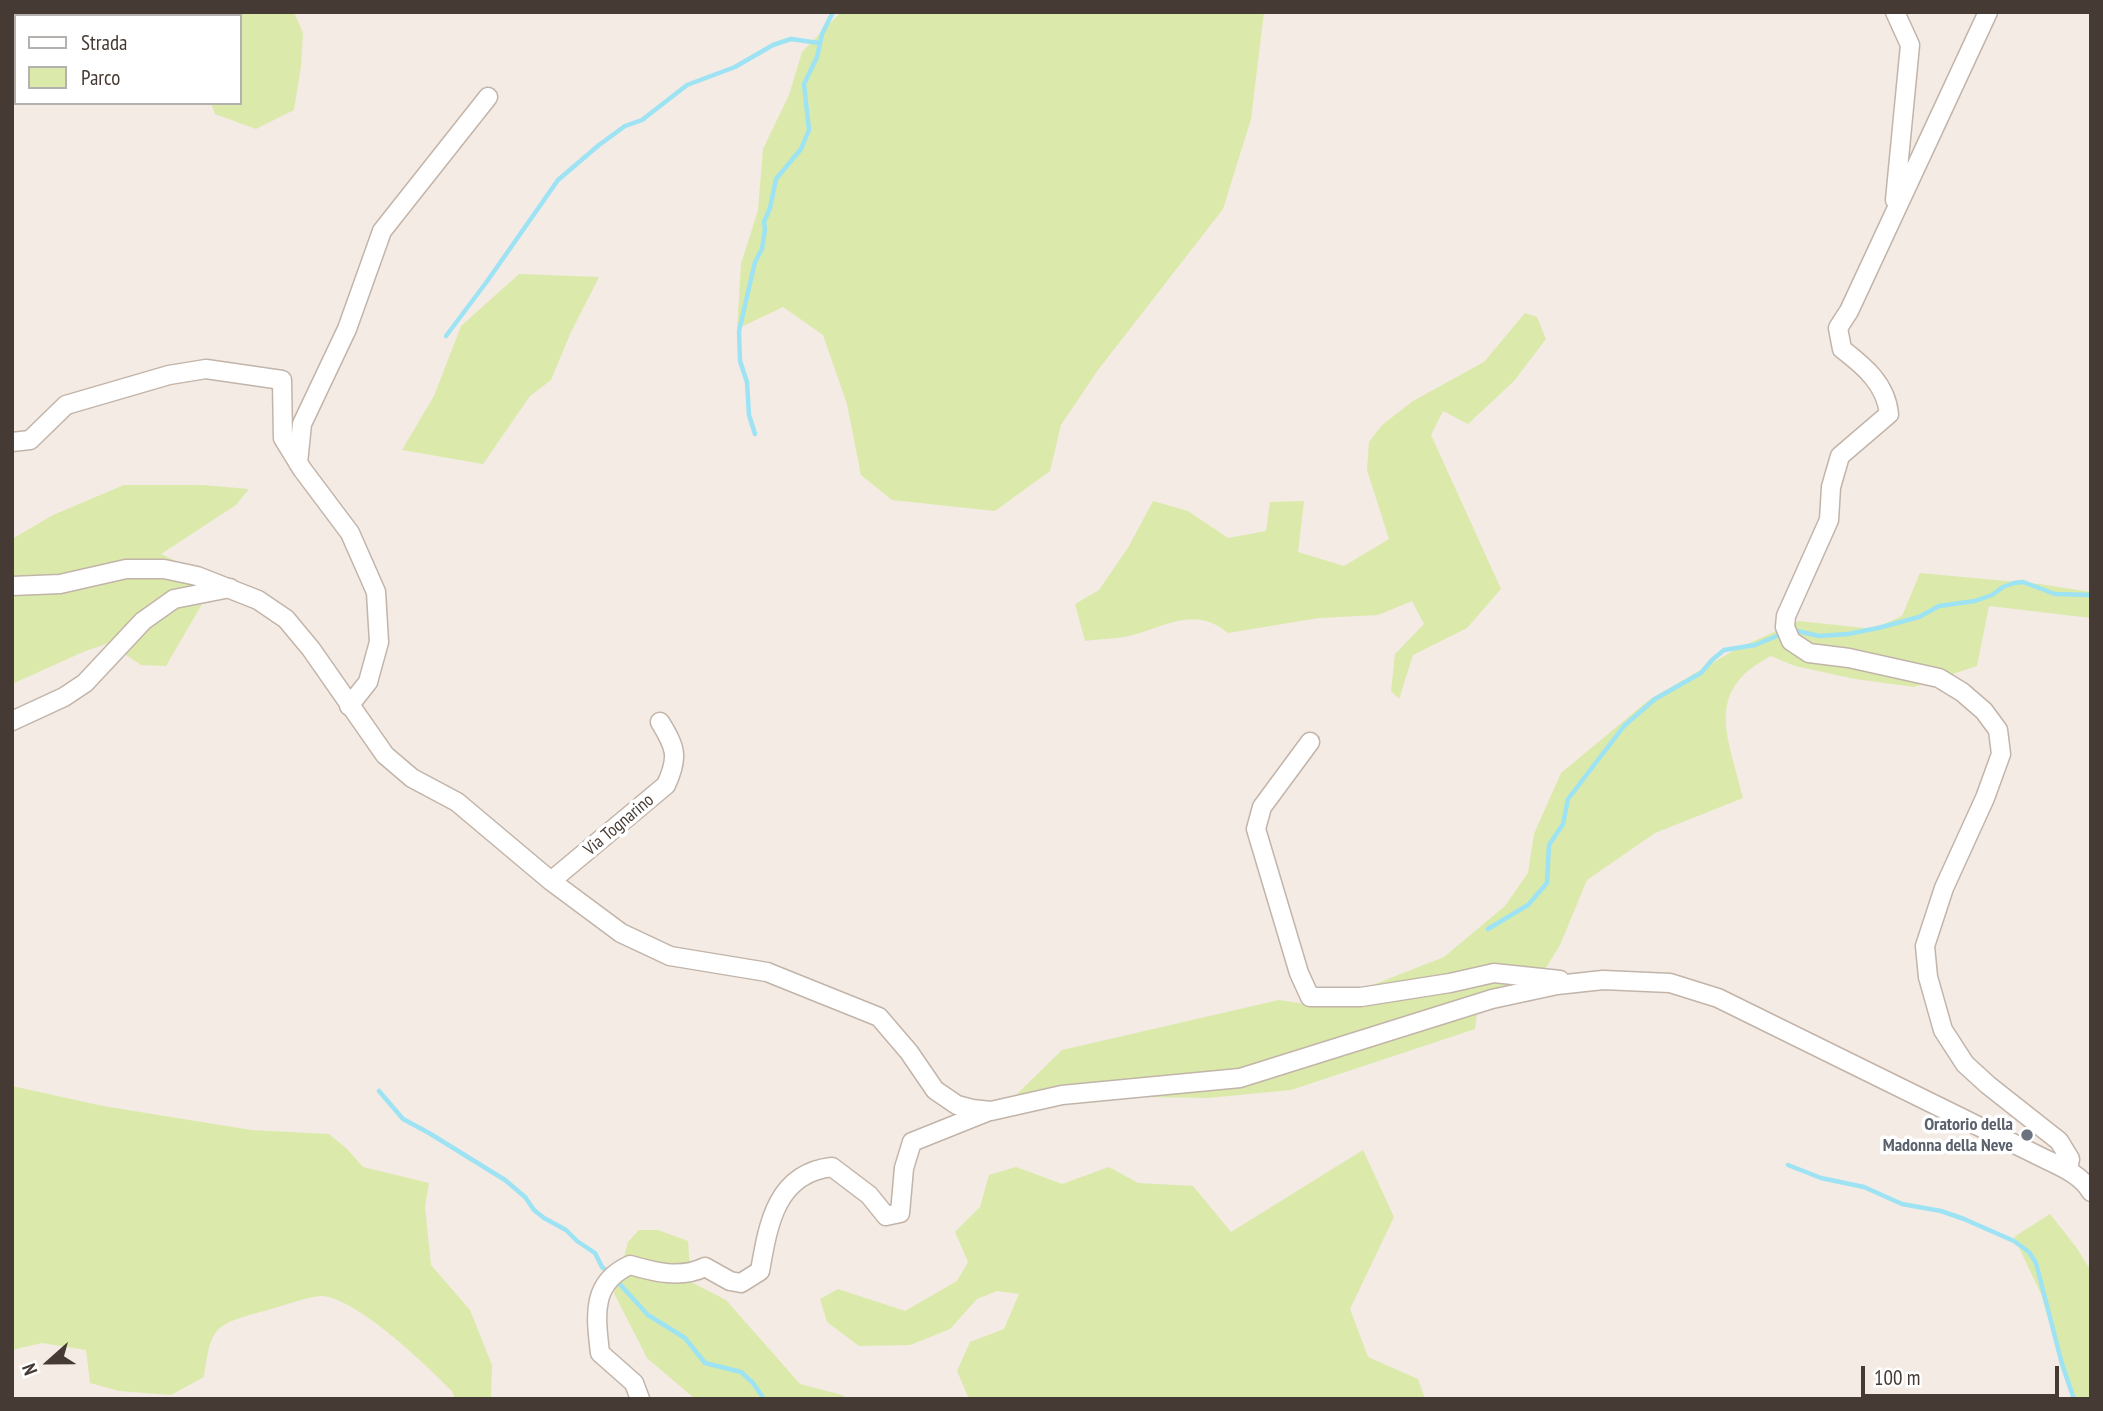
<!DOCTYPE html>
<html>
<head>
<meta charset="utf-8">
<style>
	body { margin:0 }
	#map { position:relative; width:2103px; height:1411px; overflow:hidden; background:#f3ebe4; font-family:"PT Sans Narrow",sans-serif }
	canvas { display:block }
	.frame { position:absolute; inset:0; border:14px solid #463b34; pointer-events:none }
	.legend { position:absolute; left:14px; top:14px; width:228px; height:91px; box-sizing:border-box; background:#fff; border:2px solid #b5b1ae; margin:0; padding:9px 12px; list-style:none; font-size:21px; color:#463b34 }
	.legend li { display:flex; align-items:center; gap:14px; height:35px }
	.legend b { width:35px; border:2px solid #b5b1ae }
	.north { position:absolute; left:14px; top:1327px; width:70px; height:70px; -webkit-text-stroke:5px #fff; paint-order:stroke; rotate:249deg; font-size:19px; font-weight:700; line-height:28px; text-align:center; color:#463b34 }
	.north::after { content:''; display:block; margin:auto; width:24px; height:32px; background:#463b34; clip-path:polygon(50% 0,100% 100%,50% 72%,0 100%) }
	.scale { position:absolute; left:1861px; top:1366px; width:198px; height:32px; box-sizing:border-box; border:4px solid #463b34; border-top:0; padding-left:9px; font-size:21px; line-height:24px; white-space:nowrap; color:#463b34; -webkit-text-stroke:5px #fff; paint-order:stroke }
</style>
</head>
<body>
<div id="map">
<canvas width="2103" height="1411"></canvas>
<div class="frame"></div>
<ul class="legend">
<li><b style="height:9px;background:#fff"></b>Strada</li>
<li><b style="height:19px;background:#dbeaaa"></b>Parco</li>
</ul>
<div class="north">N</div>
<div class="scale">100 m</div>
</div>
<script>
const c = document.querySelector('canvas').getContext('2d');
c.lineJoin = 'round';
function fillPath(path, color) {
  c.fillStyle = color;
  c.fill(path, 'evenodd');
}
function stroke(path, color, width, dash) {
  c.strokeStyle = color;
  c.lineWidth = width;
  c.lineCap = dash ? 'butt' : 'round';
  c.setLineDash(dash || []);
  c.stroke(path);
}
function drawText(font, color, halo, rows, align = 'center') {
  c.font = font + ' "PT Sans Narrow",sans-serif';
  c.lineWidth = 7;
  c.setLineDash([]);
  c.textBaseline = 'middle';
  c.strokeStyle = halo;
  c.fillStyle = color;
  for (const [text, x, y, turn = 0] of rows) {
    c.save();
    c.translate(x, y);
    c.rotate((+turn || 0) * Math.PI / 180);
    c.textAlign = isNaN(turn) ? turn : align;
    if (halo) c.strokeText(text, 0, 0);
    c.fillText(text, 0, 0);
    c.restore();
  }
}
const green = new Path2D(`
	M 182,12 L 294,12 L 303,33 L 301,66 L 294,110 L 256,129 L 215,114 L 211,103 L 240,103 L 240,16 L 183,16 Z
	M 841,12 L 1264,12 L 1251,119 L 1223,209 L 1098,370 L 1061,425 L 1050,471 L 995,511 L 892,500 L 861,475 L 847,404 L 823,335 L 783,307 L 737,329 L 741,264 L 758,210 L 763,149 L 789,95 L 802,52 Z
	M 519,274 L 599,277 L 571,332 L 551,380 L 530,396 L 483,464 L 402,450 L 434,396 L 461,326 Z
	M 1525,313 L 1537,317 L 1546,339 L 1514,381 L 1468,424 L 1443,411 L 1431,435 L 1501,589 L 1467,628 L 1413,655 L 1399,699 L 1391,691 L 1395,654 L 1424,624 L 1412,601 L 1378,615 L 1319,618 L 1228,633 C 1195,605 1165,627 1129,636 C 1115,639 1099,639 1085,641 L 1075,604 L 1099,590 L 1129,546 L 1153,501 L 1188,511 L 1228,538 L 1266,531 L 1270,502 L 1304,501 L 1298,552 L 1344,566 L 1389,539 L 1367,470 L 1369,442 L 1382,425 L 1413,401 L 1484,362 Z
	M 124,485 L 202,485 L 249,489 L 236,505 L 161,554 L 216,580 L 166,666 L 141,665 L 109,643 L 83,652 L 12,684 L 12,539 L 53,515 Z
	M 1920,573 L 2039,584 L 2091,592 L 2091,618 L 1989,606 L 1977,666 L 1914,687 L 1855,679 L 1795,666 L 1771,656 C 1702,691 1729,738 1743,798 L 1655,833 L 1587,880 L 1560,945 L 1537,982 L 1479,998 L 1475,1029 L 1291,1090 L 1208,1098 L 1016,1095 L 1062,1050 L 1279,1000 L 1319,1006 L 1444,957 L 1505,906 L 1528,873 L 1534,834 L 1561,773 L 1649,700 L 1738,648 L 1799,621 L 1874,629 L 1902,616 Z
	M 12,1086 L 103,1106 L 251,1130 L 329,1134 L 347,1149 L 363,1167 L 429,1183 L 425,1206 L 431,1265 L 470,1310 L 492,1365 L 491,1399 L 455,1399 L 452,1391 C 426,1365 359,1300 323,1296 C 311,1295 274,1309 260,1312 C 213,1325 211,1328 204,1377 L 171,1395 L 119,1391 L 90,1383 L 86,1350 L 42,1343 L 12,1350 Z
	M 1363,1150 L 1394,1217 L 1350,1309 L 1368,1357 L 1418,1379 L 1425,1399 L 969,1399 L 957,1371 L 970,1342 L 1004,1329 L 1019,1294 L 997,1291 L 977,1299 L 950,1329 L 910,1345 L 859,1346 L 827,1322 L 820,1299 L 838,1289 L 905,1311 L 957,1281 L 968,1262 L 955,1232 L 980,1207 L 989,1175 L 1016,1167 L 1062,1184 L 1109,1167 L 1138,1183 L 1193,1186 L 1231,1232 Z
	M 2050,1214 L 2076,1247 L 2091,1271 L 2091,1399 L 2073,1399 L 2041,1294 L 2014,1237 Z
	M 639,1230 L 658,1230 L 688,1241 L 691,1282 L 726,1300 L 800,1384 L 842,1395 L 848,1399 L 695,1399 L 647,1358 L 614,1293 L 628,1242 Z`);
const stream = new Path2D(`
	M 446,336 L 488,280 L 558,180 L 599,145 L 625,126 L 642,120 L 687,85 L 735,67 L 773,45 L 791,39 L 819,43
	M 755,434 L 749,415 L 747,382 L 740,361 L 739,331 L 755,262 L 762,249 L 765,229 L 764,222 L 770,208 L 776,179 L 801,149 L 809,130 L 804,84 L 817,57 L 822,34 L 833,12
	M 1793,630 L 1819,636 L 1848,634 L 1878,628 L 1919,617 L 1939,606 L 1975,601 L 1992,595 L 2003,587 L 2014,583 L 2023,582 L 2055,594 L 2091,595
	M 1488,929 L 1528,905 L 1547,883 L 1549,845 L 1563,824 L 1568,799 L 1624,726 L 1655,699 L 1701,673 L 1712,660 L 1724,650 L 1755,645 L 1784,633
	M 379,1091 L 403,1119 L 429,1133 L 505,1180 L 525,1197 L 534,1210 L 544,1218 L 566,1230 L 577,1241 L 595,1253 L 602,1267 L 610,1274
	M 1788,1165 L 1821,1178 L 1864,1187 L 1902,1204 L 1941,1211 L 1964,1219 L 2014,1241 L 2029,1252 L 2036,1263 L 2062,1364 L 2074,1399
	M 616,1280 L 648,1315 L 685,1338 L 705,1363 L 741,1372 L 753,1383 L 764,1399`);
const minor = new Path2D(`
	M 1988,12 L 1849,311 L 1838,328 L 1842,349 C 1864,366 1886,384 1889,414 L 1840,456 L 1831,487 L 1829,520 L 1786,616 L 1785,627 L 1791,641 L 1809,653 L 1849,658 L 1939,678 L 1962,692 L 1984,711 L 1998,730 L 2001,754 L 1985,798 L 1944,888 L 1925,946 L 1928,977 L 1943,1030 L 1965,1064 L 1988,1085 L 2059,1141 L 2070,1159 L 2068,1170
	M 1895,200 L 1910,45 L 1895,12
	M 12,442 L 30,440 L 66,405 L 169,375 L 206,369 L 282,380 L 283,438 L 302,469 L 350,533 L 376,592 L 379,642 L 368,682 L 349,706
	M 298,463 L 302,424 L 347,329 L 382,231 L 488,97
	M 12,586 L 60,584 L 126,569 L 164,569 L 197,576 L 258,600 L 286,619 L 311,649 L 385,755 L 412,778 L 457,802 L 551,881 L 621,933 L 670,956 L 767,972 L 879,1017 L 909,1052 L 935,1090 L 957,1105 L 972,1109 L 991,1111 L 1062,1095 L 1240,1078 L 1492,999 L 1557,985 L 1603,980 L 1670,983 L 1718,998 L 2041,1157 C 2059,1166 2081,1174 2091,1192
	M 12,721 L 64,697 L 85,683 L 143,621 L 174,599 L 230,588
	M 1310,742 L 1262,807 L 1256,829 L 1299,973 L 1310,997 L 1361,997 L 1450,983 L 1494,973 L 1560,980
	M 551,881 L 666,785 C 679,757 676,748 660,722
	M 640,1399 L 634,1383 L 600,1353 C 596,1317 590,1283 630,1265 C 654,1272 681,1279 705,1267 L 730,1281 L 741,1283 L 760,1271 C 768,1225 776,1173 832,1167 L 869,1195 L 886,1216 L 900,1213 L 904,1168 L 912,1142 L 987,1112`);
const markers = [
	[2027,1135,7,"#6b7280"]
];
const streetNames = [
	["Via Tognarino",619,825,-40]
];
const worshipNames = [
	["Oratorio della",2013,1125],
	["Madonna della Neve",2013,1146]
];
fillPath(green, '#dbeaaa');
stroke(stream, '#9de3f4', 4.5);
stroke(minor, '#c2b4a9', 21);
stroke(minor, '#fff', 18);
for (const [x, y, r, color] of markers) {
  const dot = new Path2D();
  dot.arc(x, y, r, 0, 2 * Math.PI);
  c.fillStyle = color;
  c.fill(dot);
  stroke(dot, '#fff', 2.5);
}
drawText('18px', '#463b34', '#fff', streetNames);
drawText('bold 18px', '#5b616d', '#fff', worshipNames, 'right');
</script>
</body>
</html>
